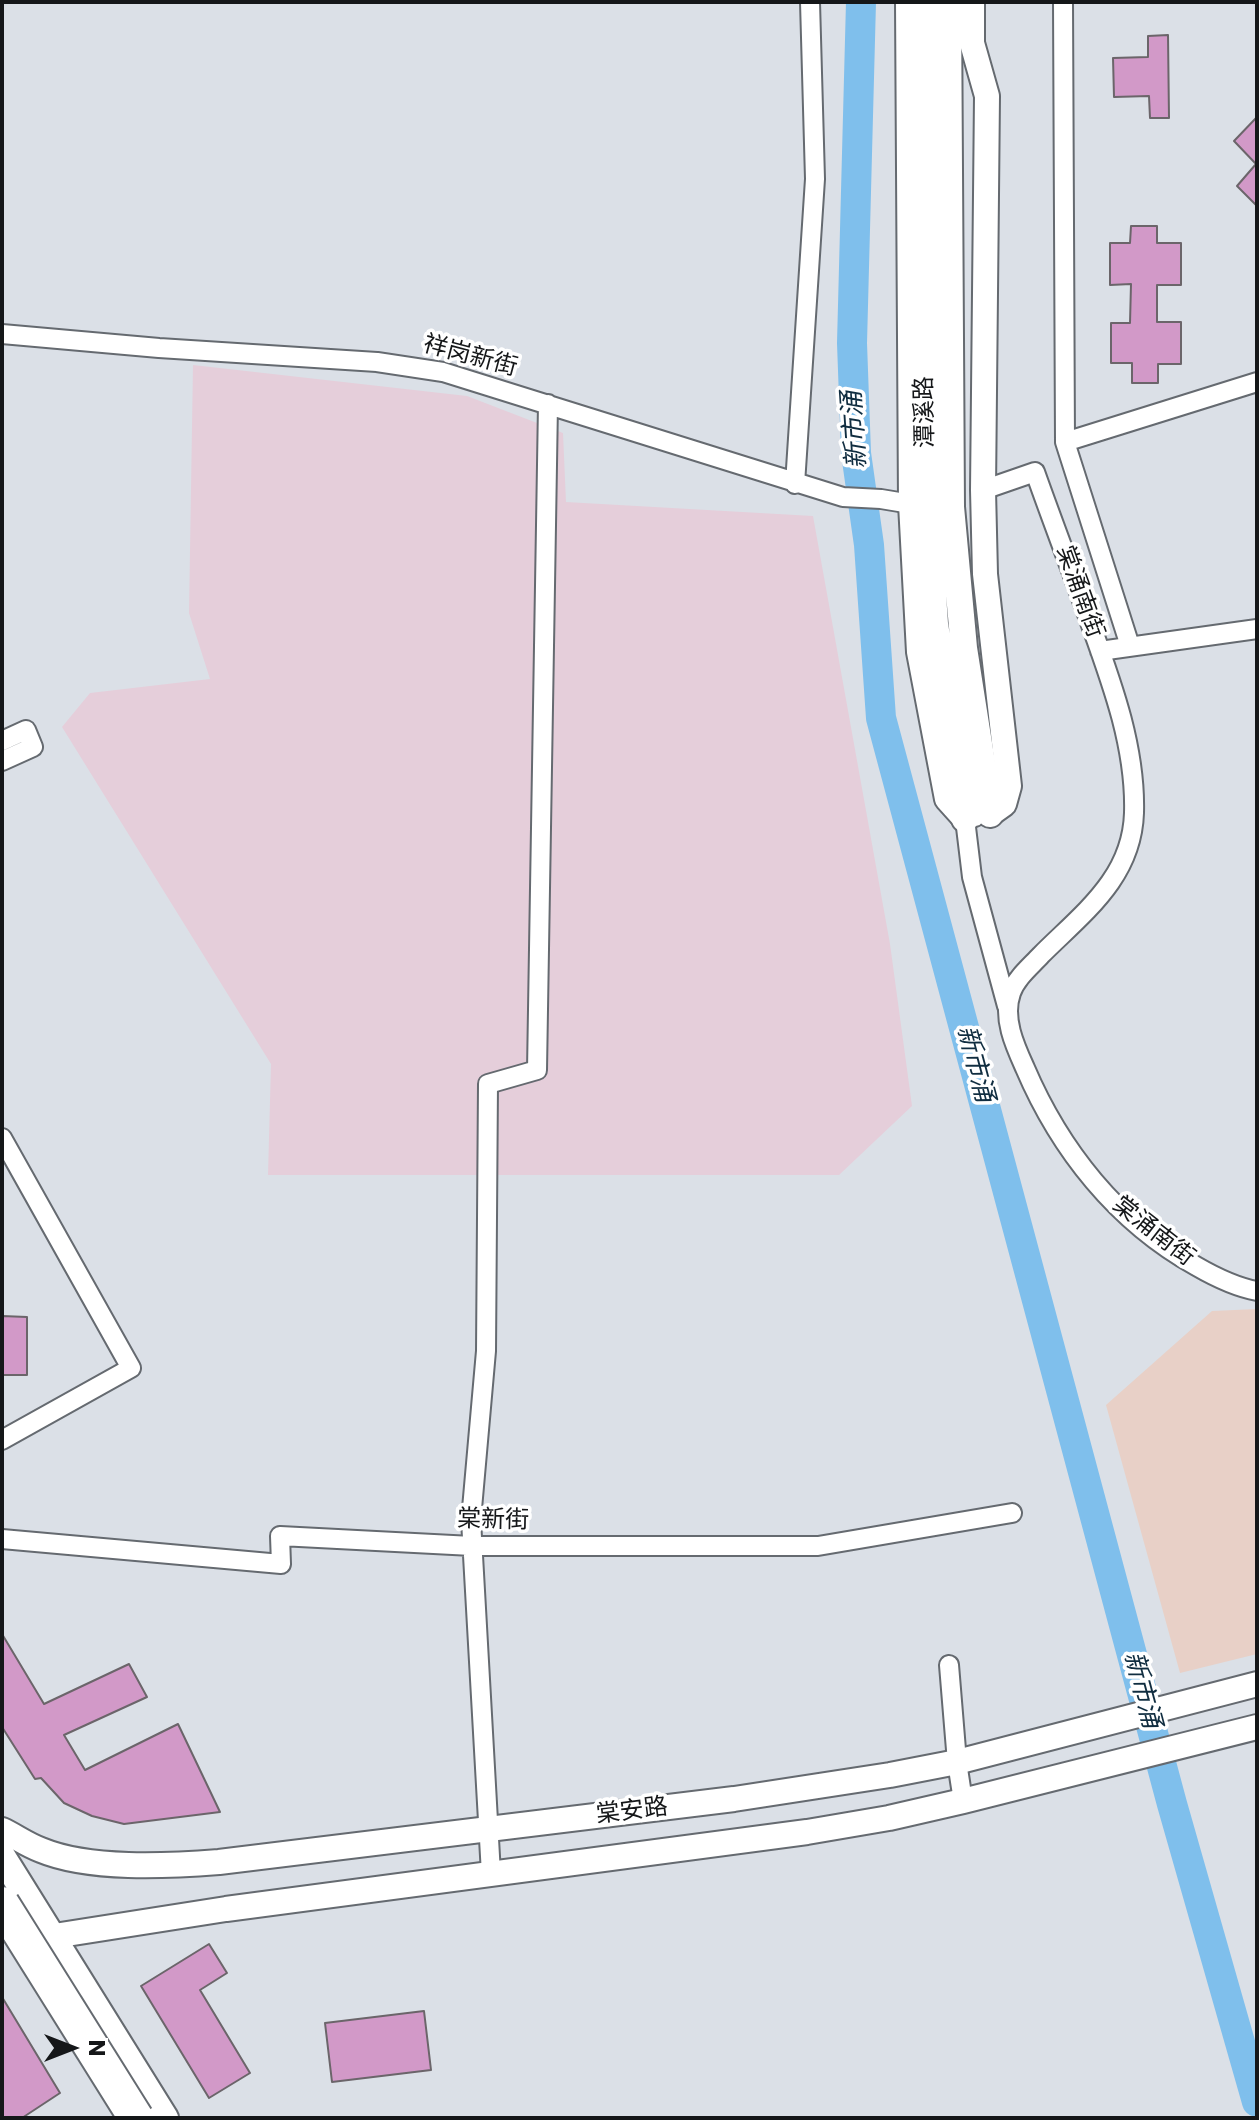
<!DOCTYPE html>
<html>
<head>
<meta charset="utf-8">
<style>
	body { margin:0 }
	#map { position:relative; width:1259px; height:2120px; overflow:hidden; background:#dbe0e7; font-family:Poppins,sans-serif }
	canvas { display:block }
	.frame { position:absolute; inset:0; border:4px solid #151719; pointer-events:none }
	.north { position:absolute; left:32px; top:2008px; width:80px; height:80px; -webkit-text-stroke:6px #fff; paint-order:stroke; rotate:90deg; font-size:22px; font-weight:700; line-height:32px; text-align:center; color:#151719 }
	.north::after { content:''; display:block; margin:auto; width:28px; height:36px; background:#151719; clip-path:polygon(50% 0,100% 100%,50% 72%,0 100%) }
</style>
</head>
<body>
<div id="map">
<canvas width="1259" height="2120"></canvas>
<div class="frame"></div>
<div class="north">N</div>
</div>
<script>
const c = document.querySelector('canvas').getContext('2d');
c.lineJoin = 'round';
function fillPath(path, color) {
  c.fillStyle = color;
  c.fill(path, 'evenodd');
}
function stroke(path, color, width, dash) {
  c.strokeStyle = color;
  c.lineWidth = width;
  c.lineCap = dash ? 'butt' : 'round';
  c.setLineDash(dash || []);
  c.stroke(path);
}
function drawText(font, color, halo, rows, align = 'center') {
  c.font = font + ' Poppins,"Noto Sans SC",sans-serif';
  c.lineWidth = 7;
  c.setLineDash([]);
  c.textBaseline = 'middle';
  c.strokeStyle = halo;
  c.fillStyle = color;
  for (const [text, x, y, turn = 0] of rows) {
    c.save();
    c.translate(x, y);
    c.rotate((+turn || 0) * Math.PI / 180);
    c.textAlign = isNaN(turn) ? turn : align;
    if (halo) c.strokeText(text, 0, 0);
    c.fillText(text, 0, 0);
    c.restore();
  }
}
const commercial = new Path2D(`
	M 193,365 L 467,396 L 563,433 L 566,502 L 813,516 L 890,944 L 912,1106 L 839,1175 L 268,1175 L 271,1064 L 62,727 L 90,693 L 210,679 L 189,613 Z`);
const education = new Path2D(`
	M 1257,1309 L 1257,1654 L 1180,1673 L 1106,1405 L 1212,1311 Z`);
const river = new Path2D(`
	M 861,2 L 852,343 L 856,453 L 869,545 L 881,718 L 1172,1804 L 1257,2102`);
const building = new Path2D(`
	M 1168,35 L 1169,118 L 1150,118 L 1149,96 L 1114,97 L 1113,58 L 1148,57 L 1148,36 Z
	M 1257,117 L 1257,206 L 1237,186 L 1256,164 L 1234,141 Z
	M 1131,226 L 1157,226 L 1157,243 L 1181,243 L 1181,285 L 1157,285 L 1157,322 L 1181,322 L 1181,364 L 1158,364 L 1158,383 L 1132,383 L 1132,363 L 1111,363 L 1111,323 L 1130,323 L 1131,284 L 1110,285 L 1110,243 L 1130,243 Z
	M 2,1316 L 27,1317 L 27,1375 L 2,1375 Z
	M 2,1634 L 44,1704 L 129,1664 L 147,1697 L 64,1735 L 85,1770 L 178,1724 L 220,1812 L 124,1824 L 92,1816 L 64,1803 L 41,1778 L 35,1779 L 2,1727 Z
	M 209,1944 L 227,1973 L 200,1990 L 250,2073 L 209,2098 L 141,1986 Z
	M 2,1997 L 60,2093 L 22,2118 L 2,2118 Z
	M 424,2011 L 431,2070 L 332,2082 L 325,2023 Z`);
const minor = new Path2D(`
	M 1063,2 L 1065,442 L 1130,646
	M 2,334 L 159,348 L 377,362 L 443,372 L 843,497 L 881,499 L 911,504
	M 1065,442 L 1257,382
	M 795,484 L 815,179 L 810,2
	M 983,490 L 1035,472 C 1052,520 1070,567 1087,614 C 1110,678 1136,745 1134,813 C 1132,878 1083,913 1041,955 C 1030,967 1016,978 1011,993 C 1002,1018 1015,1046 1025,1068 C 1060,1150 1117,1222 1196,1266 C 1215,1277 1235,1287 1257,1291
	M 1100,651 L 1257,629
	M 2,741 L 26,730 L 33,747 L 2,761
	M 975,817 L 965,819 L 972,877 L 1007,1006
	M 2,1138 L 131,1368 L 2,1440
	M 2,1539 L 281,1564 L 280,1536 L 472,1546 L 818,1546 L 1012,1513
	M 949,1665 L 957,1762 L 963,1801
	M 491,1874 L 471,1520 L 486,1351 L 488,1084 L 537,1070 L 548,404`);
const tertiary = new Path2D(`
	M 908,2 L 911,504 L 919,652 L 947,799 L 965,819
	M 972,2 L 972,43 L 987,96 L 983,490 L 985,574 L 1009,786 L 1004,804 L 990,814
	M 2,1830 C 15,1836 27,1845 41,1850 C 89,1870 167,1866 219,1862 L 734,1799 L 890,1775 L 957,1762 L 1257,1684
	M 35,1939 L 226,1909 L 807,1832 L 889,1818 L 963,1801 L 1257,1727`);
const secondary = new Path2D(`
	M 923,2 L 927,505 L 935,624 L 965,819
	M 948,2 L 951,507 L 964,648 L 990,814
	M 2,1856 L 165,2118`);
const motorwayBridge = new Path2D(`
	M 2,1904 L 136,2118`);
const streetNames = [
	["祥岗新街",470,357,15],
	["潭溪路",926,412,-91],
	["棠涌南街",1079,592,70],
	["棠涌南街",1153,1232,38],
	["棠新街",493,1521,1],
	["棠安路",632,1812,-7]
];
const waterNames = [
	["新市涌",856,430,-94],
	["新市涌",974,1064,75],
	["新市涌",1141,1690,75]
];
fillPath(commercial, '#e5ceda');
fillPath(education, '#e8d0c7');
stroke(river, '#7fbfec', 30);
fillPath(building, '#d299c8');
stroke(building, '#6b656a', 2);
stroke(minor, '#656a70', 22);
stroke(tertiary, '#656a70', 28);
stroke(secondary, '#656a70', 30);
stroke(minor, '#fff', 18);
stroke(tertiary, '#fff', 24);
stroke(secondary, '#fff', 26);
stroke(motorwayBridge, '#656a70', 38, []);
stroke(motorwayBridge, '#fff', 34);
drawText('24px', '#151719', '#fff', streetNames);
drawText('italic 26px', '#102d40', '#fff', waterNames);
</script>
</body>
</html>
